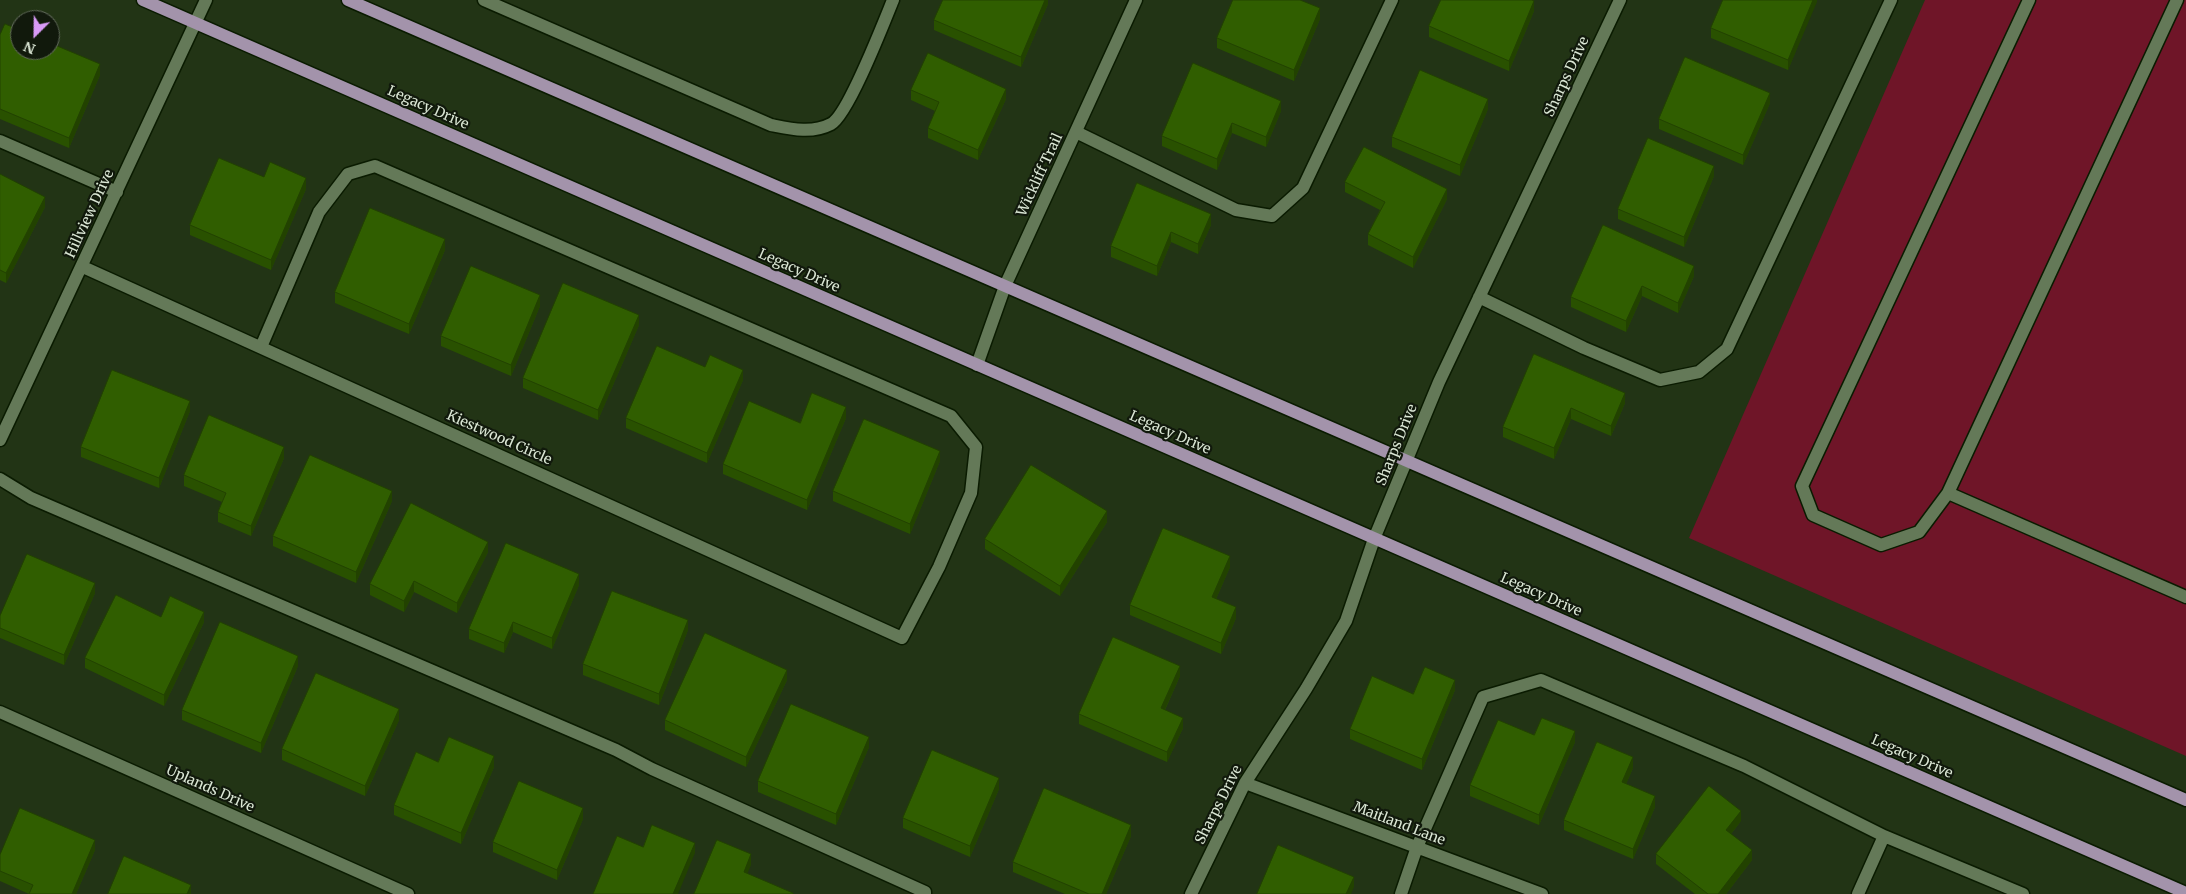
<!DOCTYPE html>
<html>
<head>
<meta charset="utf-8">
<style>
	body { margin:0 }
	#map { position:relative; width:2186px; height:894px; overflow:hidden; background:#223415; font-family:Merriweather,serif }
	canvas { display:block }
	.north { position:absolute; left:10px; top:10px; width:50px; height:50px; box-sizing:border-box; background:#11190c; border:1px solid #626b5c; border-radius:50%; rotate:203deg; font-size:14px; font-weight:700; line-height:20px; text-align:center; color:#dbe7d5 }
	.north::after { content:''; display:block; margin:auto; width:18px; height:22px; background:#d99af7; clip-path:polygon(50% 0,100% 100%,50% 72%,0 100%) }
</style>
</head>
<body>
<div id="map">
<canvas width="2186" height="894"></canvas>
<div class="north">N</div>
</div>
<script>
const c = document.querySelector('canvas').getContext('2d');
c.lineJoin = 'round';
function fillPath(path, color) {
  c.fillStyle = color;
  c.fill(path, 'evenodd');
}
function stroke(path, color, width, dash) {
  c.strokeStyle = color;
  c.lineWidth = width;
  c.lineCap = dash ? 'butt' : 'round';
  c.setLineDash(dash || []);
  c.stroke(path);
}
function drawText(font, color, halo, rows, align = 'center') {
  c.font = font + ' Merriweather,serif';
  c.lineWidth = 4.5;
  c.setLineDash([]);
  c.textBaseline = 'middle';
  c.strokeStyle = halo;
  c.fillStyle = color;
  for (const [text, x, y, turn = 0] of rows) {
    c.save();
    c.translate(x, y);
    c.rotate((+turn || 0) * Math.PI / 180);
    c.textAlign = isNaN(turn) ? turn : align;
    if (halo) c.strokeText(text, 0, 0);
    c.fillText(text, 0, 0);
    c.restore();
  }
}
const green = new Path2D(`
	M 1925,0 L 2186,0 L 2186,756 L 1689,538 Z`);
const minor = new Path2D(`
	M 484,0 L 771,125 C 791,129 812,134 831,124 C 848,115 884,22 893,0
	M 2029,0 L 1802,486 L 1813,515 L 1881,545 L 1919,532 L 1948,493 L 2186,597
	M 1076,132 L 1236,210 L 1272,216 L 1303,188 L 1392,0
	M 0,141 L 117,192
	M 83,267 L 902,638 L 939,567 L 971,493 L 976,447 L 951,416 L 375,166 L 348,174 L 319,212 L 261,347
	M 1479,297 L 1584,348 L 1660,380 L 1699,372 L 1727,349 L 1891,0
	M 977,365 L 1005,286 L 1136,0
	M 0,440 L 206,0
	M 0,479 L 31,498 L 616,750 L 652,769 L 925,892 L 925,894
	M 1948,493 L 2177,0
	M 0,712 L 408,894
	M 1245,783 L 1542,894
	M 1884,836 L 2023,894
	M 1191,894 L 1245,783 L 1306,689 L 1346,621 L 1374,539 L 1439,382 L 1620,0
	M 1401,894 L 1417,847 L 1483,697 L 1541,680 L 1744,766 L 1884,836 L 1858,894`);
const major = new Path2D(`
	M 143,0 L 2186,893
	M 348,0 L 2186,800`);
const wall = new Path2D(`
	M 1048,0 L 1048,4 L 1021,67 L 934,30 L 934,20 Z
	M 1817,0 L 1788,70 L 1711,38 L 1711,28 Z
	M 1534,11 L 1509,71 L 1429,37 L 1429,26 Z
	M 1320,19 L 1294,81 L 1217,48 L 1217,38 Z
	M 0,35 L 100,75 L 69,148 L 0,119 Z
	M 911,90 L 1006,99 L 978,160 L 928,138 L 928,128 L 935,111 L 911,100 Z
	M 1770,103 L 1743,165 L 1659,129 L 1659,119 Z
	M 1488,109 L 1460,176 L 1392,147 L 1392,137 Z
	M 1281,111 L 1266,147 L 1232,133 L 1217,170 L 1162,146 L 1162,136 Z
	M 0,174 L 45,207 L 6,283 L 0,280 Z
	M 1714,176 L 1684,247 L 1618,219 L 1618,209 Z
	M 264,177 L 306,189 L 271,270 L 190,235 L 190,225 Z
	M 1345,182 L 1447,199 L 1413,268 L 1368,245 L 1368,234 L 1380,210 L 1345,192 Z
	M 1137,183 L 1211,225 L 1198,254 L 1171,242 L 1157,276 L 1111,257 L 1111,246 Z
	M 445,250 L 409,334 L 335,303 L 335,292 Z
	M 1694,276 L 1678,313 L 1642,296 L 1626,332 L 1571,307 L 1571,297 Z
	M 540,306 L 511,376 L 441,346 L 441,336 Z
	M 639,325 L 598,420 L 523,388 L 523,378 Z
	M 1534,354 L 1625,403 L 1611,436 L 1571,419 L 1554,459 L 1503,437 L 1503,427 Z
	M 705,367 L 743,380 L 707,463 L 626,428 L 626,418 Z
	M 190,411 L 159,488 L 81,457 L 81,447 Z
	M 846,418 L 807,510 L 723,474 L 723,464 Z
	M 284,458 L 251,536 L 218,522 L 218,512 L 222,502 L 184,486 L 184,475 Z
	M 940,461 L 910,534 L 833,501 L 833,491 Z
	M 392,501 L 356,583 L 273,546 L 273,536 Z
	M 1107,522 L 1060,596 L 985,549 L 985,539 Z
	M 488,552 L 457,613 L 414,592 L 404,612 L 370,595 L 370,584 Z
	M 1230,567 L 1216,599 L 1236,618 L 1221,654 L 1130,615 L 1130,605 Z
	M 579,585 L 552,649 L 513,632 L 504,653 L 469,639 L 469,629 Z
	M 95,593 L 64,665 L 0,638 L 0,616 Z
	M 161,617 L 204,622 L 164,706 L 85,668 L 85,658 Z
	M 688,630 L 659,705 L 583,675 L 583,664 Z
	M 298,666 L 261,753 L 182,720 L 182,710 Z
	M 1180,676 L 1165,710 L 1183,728 L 1167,762 L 1079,724 L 1079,714 Z
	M 787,680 L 746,767 L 665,730 L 665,720 Z
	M 1455,690 L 1422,770 L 1350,739 L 1350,729 L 1413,694 Z
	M 399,720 L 365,796 L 282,760 L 282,749 Z
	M 1534,735 L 1575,742 L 1539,825 L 1470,796 L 1470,785 Z
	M 869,747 L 836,825 L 758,792 L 758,781 Z
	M 438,762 L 494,767 L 461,844 L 394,815 L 394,805 Z
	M 1633,768 L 1626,784 L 1655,807 L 1633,859 L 1564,830 L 1564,820 Z
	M 999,789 L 970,857 L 903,828 L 903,818 Z
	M 583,819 L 557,880 L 493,852 L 493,842 Z
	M 1741,821 L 1731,834 L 1752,860 L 1726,894 L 1695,894 L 1656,864 L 1656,854 Z
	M 1131,836 L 1106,894 L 1065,894 L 1013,872 L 1013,862 Z
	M 95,850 L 76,894 L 29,894 L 0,881 L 0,855 Z`);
const shadedWall = new Path2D(`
	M 1045,0 L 1048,0 L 1048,4 L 1021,67 L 1021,57 Z
	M 1813,0 L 1817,0 L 1817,2 L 1788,70 L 1788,60 Z
	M 1534,1 L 1534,11 L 1509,71 L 1509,61 Z
	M 1320,8 L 1320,19 L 1294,81 L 1294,70 Z
	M 100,64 L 100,75 L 69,148 L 69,138 Z
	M 1006,89 L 1006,99 L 978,160 L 978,150 Z
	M 1770,93 L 1770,103 L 1743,165 L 1743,155 Z
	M 1488,99 L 1488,109 L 1460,176 L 1460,165 Z
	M 1281,101 L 1281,111 L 1266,147 L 1266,137 Z
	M 1232,123 L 1232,133 L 1217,170 L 1217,159 Z
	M 1714,166 L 1714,176 L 1684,247 L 1684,237 Z
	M 306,178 L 306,189 L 271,270 L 271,260 Z
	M 1447,189 L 1447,199 L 1413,268 L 1413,257 Z
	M 45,197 L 45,207 L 6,283 L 6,273 Z
	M 1211,214 L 1211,225 L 1198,254 L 1198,244 Z
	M 1171,232 L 1171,242 L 1157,276 L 1157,266 Z
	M 445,239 L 445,250 L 409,334 L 409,324 Z
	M 1694,266 L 1694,276 L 1678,313 L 1678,303 Z
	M 1642,286 L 1642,296 L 1626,332 L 1626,321 Z
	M 540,295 L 540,306 L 511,376 L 511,365 Z
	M 639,315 L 639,325 L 598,420 L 598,410 Z
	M 743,370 L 743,380 L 707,463 L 707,453 Z
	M 1625,393 L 1625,403 L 1611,436 L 1611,426 Z
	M 190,401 L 190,411 L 159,488 L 159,478 Z
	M 846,407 L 846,418 L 807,510 L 807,500 Z
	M 1571,408 L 1571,419 L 1554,459 L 1554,448 Z
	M 284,447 L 284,458 L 251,536 L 251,526 Z
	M 940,451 L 940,461 L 910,534 L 910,524 Z
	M 392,491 L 392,501 L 356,583 L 356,572 Z
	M 1107,511 L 1107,522 L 1060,596 L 1060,586 Z
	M 488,542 L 488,552 L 457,613 L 457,603 Z
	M 1230,556 L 1230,567 L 1212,608 L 1212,597 Z
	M 579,574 L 579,585 L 552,649 L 552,638 Z
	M 414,581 L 414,592 L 404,612 L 404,601 Z
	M 95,583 L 95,593 L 64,665 L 64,655 Z
	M 1236,607 L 1236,618 L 1221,654 L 1221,643 Z
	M 204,612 L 204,622 L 164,706 L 164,695 Z
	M 688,620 L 688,630 L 659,705 L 659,694 Z
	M 513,622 L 513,632 L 504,653 L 504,643 Z
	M 298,656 L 298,666 L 261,753 L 261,743 Z
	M 1180,666 L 1180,676 L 1161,718 L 1161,708 Z
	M 787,670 L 787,680 L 746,767 L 746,757 Z
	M 1455,680 L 1455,690 L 1422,770 L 1422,759 Z
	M 399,709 L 399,720 L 365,796 L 365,786 Z
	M 1183,718 L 1183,728 L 1167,762 L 1167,752 Z
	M 1575,731 L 1575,742 L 1539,825 L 1539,815 Z
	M 869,737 L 869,747 L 836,825 L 836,814 Z
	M 494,756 L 494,767 L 461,844 L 461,833 Z
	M 1633,757 L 1633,768 L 1622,793 L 1622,782 Z
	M 999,778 L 999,789 L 970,857 L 970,846 Z
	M 1655,796 L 1655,807 L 1633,859 L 1633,849 Z
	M 583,808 L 583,819 L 557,880 L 557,870 Z
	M 1741,811 L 1741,821 L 1726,840 L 1726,830 Z
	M 1131,825 L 1131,836 L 1106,894 L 1102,894 Z
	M 95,840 L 95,850 L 76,894 L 72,894 Z
	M 695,843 L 695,853 L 678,894 L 673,894 Z
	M 1752,850 L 1752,860 L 1726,894 L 1718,894 Z
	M 751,854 L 751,865 L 744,882 L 744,872 Z
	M 1354,877 L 1354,887 L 1351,894 L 1346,894 Z
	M 191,885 L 191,894 L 187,894 Z`);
const building = new Path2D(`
	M 943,0 L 1045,0 L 1021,57 L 934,20 Z
	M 1233,0 L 1300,0 L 1320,8 L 1294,70 L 1217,38 Z
	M 1441,0 L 1532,0 L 1534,1 L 1509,61 L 1429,26 Z
	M 1723,0 L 1813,0 L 1788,60 L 1711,28 Z
	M 5,24 L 20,30 L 20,50 L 50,50 L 50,43 L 100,64 L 69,138 L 0,109 L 0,35 Z
	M 928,53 L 1006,89 L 978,150 L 928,128 L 939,102 L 911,90 Z
	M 1685,57 L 1770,93 L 1743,155 L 1659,119 Z
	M 1193,63 L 1281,101 L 1266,137 L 1232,123 L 1217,159 L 1162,136 Z
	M 1420,70 L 1488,99 L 1460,165 L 1392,137 Z
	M 1648,138 L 1714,166 L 1684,237 L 1618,209 Z
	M 1364,147 L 1447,189 L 1413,257 L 1368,234 L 1385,202 L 1345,182 Z
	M 219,158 L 264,177 L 270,162 L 306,178 L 271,260 L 190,225 Z
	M 0,174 L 45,197 L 6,273 L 0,270 Z
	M 1137,183 L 1211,214 L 1198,244 L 1171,232 L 1157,266 L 1111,246 Z
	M 370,208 L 445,239 L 409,324 L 335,292 Z
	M 1603,225 L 1694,266 L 1678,303 L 1642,286 L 1626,321 L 1571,297 Z
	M 471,266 L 540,295 L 511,365 L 441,336 Z
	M 563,283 L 639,315 L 598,410 L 523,378 Z
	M 657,346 L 705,367 L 710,355 L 743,370 L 707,453 L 626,418 Z
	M 1534,354 L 1625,393 L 1611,426 L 1571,408 L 1554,448 L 1503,427 Z
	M 112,370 L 190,401 L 159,478 L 81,447 Z
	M 812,393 L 846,407 L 807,500 L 723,464 L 749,401 L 800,423 Z
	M 209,415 L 284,447 L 251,526 L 218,512 L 226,493 L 184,475 Z
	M 864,419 L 940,451 L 910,524 L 833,491 Z
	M 310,455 L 392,491 L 356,572 L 273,536 Z
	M 1031,465 L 1107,511 L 1060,586 L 985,539 Z
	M 411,503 L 488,542 L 457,603 L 414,581 L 404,601 L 370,584 Z
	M 1163,528 L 1230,556 L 1212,597 L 1236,607 L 1221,643 L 1130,605 Z
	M 506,543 L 579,574 L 552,638 L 513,622 L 504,643 L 469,629 Z
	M 27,554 L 95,583 L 64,655 L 0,628 L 0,616 Z
	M 612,591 L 688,620 L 659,694 L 583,664 Z
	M 116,595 L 161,617 L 170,596 L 204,612 L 164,695 L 85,658 Z
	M 220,622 L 298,656 L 261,743 L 182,710 Z
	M 705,633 L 787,670 L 746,757 L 665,720 Z
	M 1113,637 L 1180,666 L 1161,708 L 1183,718 L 1167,752 L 1079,714 Z
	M 1425,667 L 1455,680 L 1422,759 L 1350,729 L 1372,676 L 1413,694 Z
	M 316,673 L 399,709 L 365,786 L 282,749 Z
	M 791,704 L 869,737 L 836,814 L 758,781 Z
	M 1542,718 L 1575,731 L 1539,815 L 1470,785 L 1498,720 L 1534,735 Z
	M 449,737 L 494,756 L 461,833 L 394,805 L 416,752 L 438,762 Z
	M 1597,742 L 1633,757 L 1622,782 L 1655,796 L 1633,849 L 1564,820 Z
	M 932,750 L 999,778 L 970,846 L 903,818 Z
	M 519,781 L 583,808 L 557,870 L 493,842 Z
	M 1709,786 L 1741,811 L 1726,830 L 1752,850 L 1718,894 L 1708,894 L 1656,854 Z
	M 1044,788 L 1131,825 L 1102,894 L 1089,894 L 1013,862 Z
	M 20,808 L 95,840 L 72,894 L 29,894 L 33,885 L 0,871 L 0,855 Z
	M 652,825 L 695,843 L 673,894 L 593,894 L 617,836 L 643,847 Z
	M 717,840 L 751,854 L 744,872 L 793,893 L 793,894 L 694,894 Z
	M 1278,845 L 1354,877 L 1346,894 L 1257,894 Z
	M 124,856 L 191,885 L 187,894 L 108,894 Z`);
const streetNames = [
	["Sharps Drive",1567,77,-65],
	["Legacy Drive",428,108,24],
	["Wickliff Trail",1040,175,-65],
	["Hillview Drive",90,214,-65],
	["Legacy Drive",799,271,24],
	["Legacy Drive",1170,433,24],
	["Kiestwood Circle",499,438,24],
	["Sharps Drive",1397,445,-68],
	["Legacy Drive",1541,595,24],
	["Legacy Drive",1912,757,24],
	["Uplands Drive",210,789,24],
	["Sharps Drive",1219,805,-63],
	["Maitland Lane",1399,824,21]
];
fillPath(green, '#6f1528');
stroke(minor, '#0a1b00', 15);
stroke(major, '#0a1b00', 15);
stroke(minor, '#647958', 12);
stroke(major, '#a393ab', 12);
fillPath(wall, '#295100');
fillPath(shadedWall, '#224200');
fillPath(building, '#305e00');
stroke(building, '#224200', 1);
drawText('14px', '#dbe7d5', '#11190c', streetNames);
</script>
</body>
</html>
